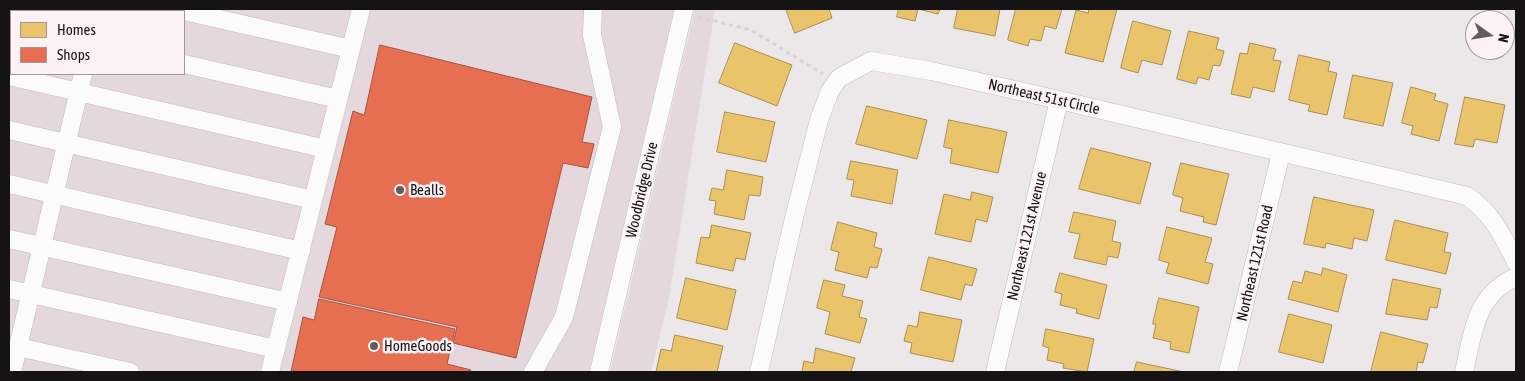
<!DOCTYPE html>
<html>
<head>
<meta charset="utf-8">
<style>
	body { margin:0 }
	#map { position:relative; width:1525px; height:381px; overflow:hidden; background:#ece7e9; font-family:"Asap Condensed",sans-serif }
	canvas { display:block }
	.frame { position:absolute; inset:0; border:10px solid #161314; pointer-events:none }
	.legend { position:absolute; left:10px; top:10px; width:175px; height:65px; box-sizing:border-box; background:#fcf1f5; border:1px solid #a0989b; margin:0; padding:6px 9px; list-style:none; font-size:15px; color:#161314 }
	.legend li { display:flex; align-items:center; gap:10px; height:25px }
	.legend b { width:25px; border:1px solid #a0989b }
	.north { position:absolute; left:1465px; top:10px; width:50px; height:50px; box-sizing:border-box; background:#fcf1f5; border:1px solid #a0989b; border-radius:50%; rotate:103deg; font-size:14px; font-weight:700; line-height:20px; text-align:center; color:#161314 }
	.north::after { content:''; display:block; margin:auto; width:18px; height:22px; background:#615d5f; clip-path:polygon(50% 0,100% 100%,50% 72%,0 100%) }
</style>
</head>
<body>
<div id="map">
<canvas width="1525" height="381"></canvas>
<div class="frame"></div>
<ul class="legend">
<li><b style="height:14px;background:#e9c46a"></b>Homes</li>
<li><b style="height:14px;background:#e76f51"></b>Shops</li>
</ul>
<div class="north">N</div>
</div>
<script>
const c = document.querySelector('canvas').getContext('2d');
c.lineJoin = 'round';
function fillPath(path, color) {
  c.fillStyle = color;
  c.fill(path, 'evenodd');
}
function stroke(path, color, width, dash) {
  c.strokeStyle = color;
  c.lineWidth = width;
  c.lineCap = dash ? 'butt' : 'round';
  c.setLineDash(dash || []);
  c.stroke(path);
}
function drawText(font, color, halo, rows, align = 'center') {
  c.font = font + ' "Asap Condensed",sans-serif';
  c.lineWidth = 5;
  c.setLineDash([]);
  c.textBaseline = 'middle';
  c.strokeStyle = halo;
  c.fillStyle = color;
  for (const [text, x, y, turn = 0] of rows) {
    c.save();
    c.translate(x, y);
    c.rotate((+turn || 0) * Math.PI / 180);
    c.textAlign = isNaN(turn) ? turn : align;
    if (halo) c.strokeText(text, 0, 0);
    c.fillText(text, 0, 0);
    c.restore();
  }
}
const built = new Path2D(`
	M 9,9 L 674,9 L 589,372 L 9,372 ZM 11,11 L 184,11 L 184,74 L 11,74 Z
	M 695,9 L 715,9 L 669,298 L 651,372 L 610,372 Z`);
const homes = new Path2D(`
	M 786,9 L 829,9 L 832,18 L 795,33 Z
	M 899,9 L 940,9 L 938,14 L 918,9 L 915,21 L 897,17 Z
	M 958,9 L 1000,9 L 995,36 L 954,28 Z
	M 1016,9 L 1062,9 L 1056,29 L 1045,26 L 1041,41 L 1030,39 L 1028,46 L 1008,40 Z
	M 1089,9 L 1117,9 L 1103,62 L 1065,53 L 1076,10 L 1088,13 Z
	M 1133,21 L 1171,31 L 1162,65 L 1142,60 L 1138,73 L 1121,68 Z
	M 1189,31 L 1219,38 L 1216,49 L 1224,51 L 1220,66 L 1213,65 L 1209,80 L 1198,77 L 1196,84 L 1177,79 Z
	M 735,43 L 792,65 L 777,106 L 719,83 Z
	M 1250,43 L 1276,49 L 1273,60 L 1281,61 L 1274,92 L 1253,87 L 1250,98 L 1231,94 L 1240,53 L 1247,54 Z
	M 1299,55 L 1330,62 L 1328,71 L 1337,73 L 1327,115 L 1308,111 L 1310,105 L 1289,100 Z
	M 1353,75 L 1393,83 L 1383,126 L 1344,118 Z
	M 1411,87 L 1436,94 L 1434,100 L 1448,104 L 1439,141 L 1411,134 L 1413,126 L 1402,123 Z
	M 1465,97 L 1505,105 L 1497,143 L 1475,139 L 1473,147 L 1455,144 Z
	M 867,106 L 927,120 L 917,159 L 856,144 Z
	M 725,112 L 775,122 L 766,162 L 717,152 Z
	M 949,120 L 1007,132 L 998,173 L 950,163 L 952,149 L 944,147 Z
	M 1091,148 L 1151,163 L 1140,204 L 1079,189 Z
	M 851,161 L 898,170 L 892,204 L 851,196 L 854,180 L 847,179 Z
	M 1181,163 L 1229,174 L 1216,225 L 1203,222 L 1204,217 L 1180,211 L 1183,198 L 1173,195 Z
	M 727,170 L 763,177 L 760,196 L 749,195 L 744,220 L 714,214 L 716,201 L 709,200 L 712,188 L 723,190 Z
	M 972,192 L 993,197 L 987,222 L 976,219 L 971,242 L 935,234 L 944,194 L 970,200 Z
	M 1314,197 L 1374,210 L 1367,241 L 1354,238 L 1352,249 L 1326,243 L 1325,248 L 1304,244 Z
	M 1074,212 L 1116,221 L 1112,241 L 1121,243 L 1118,258 L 1108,256 L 1106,265 L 1074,258 L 1080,234 L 1069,232 Z
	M 1395,220 L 1448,233 L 1444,252 L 1451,253 L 1446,274 L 1386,260 Z
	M 838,222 L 877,233 L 874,247 L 882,249 L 877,268 L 870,267 L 867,278 L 835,270 L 839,252 L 831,250 Z
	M 712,225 L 751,233 L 745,260 L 736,258 L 733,271 L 696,263 L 701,237 L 709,238 Z
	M 1167,227 L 1212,238 L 1205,262 L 1213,264 L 1208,284 L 1166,273 L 1169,263 L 1159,260 Z
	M 929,257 L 977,269 L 972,286 L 965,284 L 961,300 L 921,290 Z
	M 1323,268 L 1347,275 L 1338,312 L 1288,299 L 1293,281 L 1302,283 L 1305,271 L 1321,275 Z
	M 1060,273 L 1107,285 L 1099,319 L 1076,313 L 1077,309 L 1060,305 L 1062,294 L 1055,292 Z
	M 686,278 L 736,290 L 727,330 L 677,318 Z
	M 1393,279 L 1441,289 L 1437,308 L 1430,307 L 1427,320 L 1386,314 Z
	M 824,280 L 845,285 L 842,296 L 863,301 L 859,317 L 867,319 L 860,343 L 825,334 L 830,312 L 817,308 Z
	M 1159,298 L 1199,307 L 1189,353 L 1170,349 L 1171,342 L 1153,338 L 1156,324 L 1153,324 Z
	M 920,312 L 962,320 L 953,362 L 910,353 L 912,343 L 904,341 L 908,325 L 917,327 Z
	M 1289,314 L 1332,325 L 1323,363 L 1279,352 Z
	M 1046,329 L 1094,339 L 1087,372 L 1063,368 L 1064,364 L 1047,360 L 1049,348 L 1043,346 Z
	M 1381,332 L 1428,344 L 1423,363 L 1418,362 L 1416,372 L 1371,372 Z
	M 675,335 L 723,346 L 717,372 L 656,372 L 661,349 L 671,351 Z
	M 816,348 L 855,358 L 851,372 L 802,372 L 804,361 L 813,363 Z
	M 1137,362 L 1184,372 L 1134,372 Z`);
const shops = new Path2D(`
	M 380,45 L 592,97 L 582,142 L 594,144 L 588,168 L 563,163 L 516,358 L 453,343 L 457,327 L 319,297 L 337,227 L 325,224 L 353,111 L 364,115 Z
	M 319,299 L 455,329 L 447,364 L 471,370 L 470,372 L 291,372 L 303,317 L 314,320 Z`);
const path = new Path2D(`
	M 698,17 L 751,30 L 823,74`);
const minor = new Path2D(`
	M 175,9 L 351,49
	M 98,11 L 99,9
	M 184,64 L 338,99
	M 9,76 L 326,149
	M 9,130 L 313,200
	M 9,184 L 301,251
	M 9,239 L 288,302
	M 9,289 L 276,349
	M 18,347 L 130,372
	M 12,372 L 83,74
	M 270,372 L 361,9
	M 533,372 L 564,317 L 612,127 L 592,35 L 593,9
	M 599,372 L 684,9
	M 759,372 L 793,222 L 819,120 L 830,91 L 839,78 L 871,61 L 931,71 L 1059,100 L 1467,196 C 1493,214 1502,235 1516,262
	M 995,372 L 1059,100
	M 1228,372 L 1281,153
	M 1464,372 C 1473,333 1475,295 1516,277`);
const markers = [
	[400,190,5,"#615d5f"],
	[374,346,5,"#615d5f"]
];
const streetNames = [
	["Northeast 51st Circle",1044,97,13],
	["Woodbridge Drive",642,190,-77],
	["Northeast 121st Avenue",1027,236,-77],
	["Northeast 121st Road",1255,263,-77]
];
const poiNames = [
	["Bealls",410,190],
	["HomeGoods",384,346]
];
fillPath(built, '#e4d8dd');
fillPath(homes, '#e9c46a');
stroke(homes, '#aa8f50', 1);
fillPath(shops, '#e76f51');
stroke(shops, '#a8533f', 1);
stroke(minor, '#c0bcbd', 19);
stroke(path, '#d6d4d5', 3, [4, 4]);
stroke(minor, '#fcfbfc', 18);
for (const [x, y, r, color] of markers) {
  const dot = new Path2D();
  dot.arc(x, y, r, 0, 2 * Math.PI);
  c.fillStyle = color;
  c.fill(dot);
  stroke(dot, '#fcf1f5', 2);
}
drawText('15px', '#161314', '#fcf1f5', streetNames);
drawText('15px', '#161314', '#fcf1f5', poiNames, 'left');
</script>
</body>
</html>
